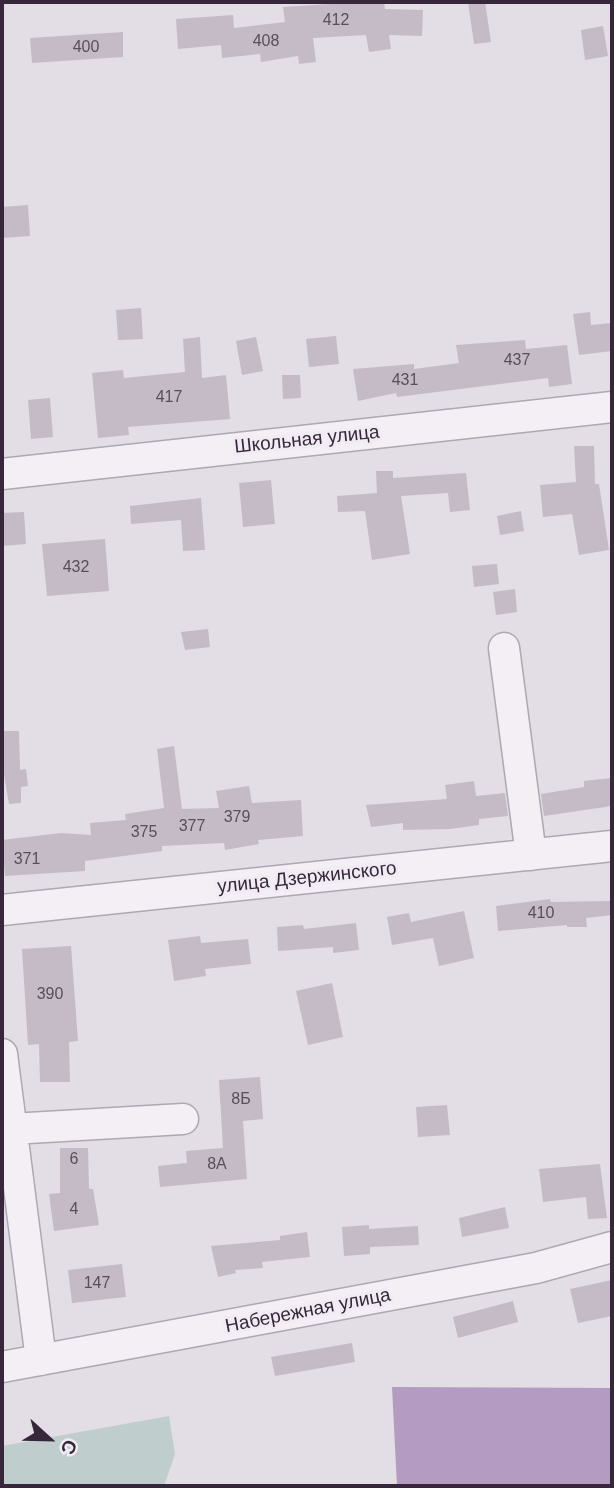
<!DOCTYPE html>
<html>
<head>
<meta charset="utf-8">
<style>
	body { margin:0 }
	#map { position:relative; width:614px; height:1488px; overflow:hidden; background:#e3dde5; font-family:Arial,sans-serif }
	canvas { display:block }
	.frame { position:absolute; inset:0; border:4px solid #36283a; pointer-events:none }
	.north { position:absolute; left:14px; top:1404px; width:70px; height:70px; -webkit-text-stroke:5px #f1ecf3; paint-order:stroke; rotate:112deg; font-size:19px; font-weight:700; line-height:28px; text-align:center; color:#36283a }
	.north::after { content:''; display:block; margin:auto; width:24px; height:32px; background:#36283a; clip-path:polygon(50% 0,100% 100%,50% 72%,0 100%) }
</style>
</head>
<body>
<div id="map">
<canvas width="614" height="1488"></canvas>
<div class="frame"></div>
<div class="north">С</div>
</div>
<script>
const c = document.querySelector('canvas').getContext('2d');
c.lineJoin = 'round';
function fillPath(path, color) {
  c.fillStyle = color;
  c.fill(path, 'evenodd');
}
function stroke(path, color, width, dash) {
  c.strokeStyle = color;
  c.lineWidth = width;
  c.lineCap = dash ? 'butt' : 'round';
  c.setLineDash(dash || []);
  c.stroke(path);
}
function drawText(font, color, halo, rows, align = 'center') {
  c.font = font + ' Arial,sans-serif';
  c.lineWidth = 6;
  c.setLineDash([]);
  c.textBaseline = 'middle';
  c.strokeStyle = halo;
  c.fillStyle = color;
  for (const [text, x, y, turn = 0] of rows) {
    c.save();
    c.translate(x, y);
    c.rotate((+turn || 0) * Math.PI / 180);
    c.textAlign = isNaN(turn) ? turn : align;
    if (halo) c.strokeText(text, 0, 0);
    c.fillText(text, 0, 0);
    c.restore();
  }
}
const green = new Path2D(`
	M 169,1416 L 175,1454 L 164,1486 L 2,1486 L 2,1446 Z`);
const water = new Path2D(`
	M 392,1387 L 612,1388 L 612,1486 L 397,1486 Z`);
const building = new Path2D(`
	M 361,2 L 384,2 L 385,9 L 423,10 L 422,36 L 389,35 L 391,49 L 369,52 L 366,35 L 313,38 L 316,62 L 299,64 L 298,56 L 261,62 L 260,54 L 222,58 L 221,45 L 178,49 L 176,19 L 233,15 L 234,28 L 285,22 L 283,7 Z
	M 468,2 L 485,2 L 491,42 L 474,44 Z
	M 603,26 L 608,56 L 585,60 L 581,30 Z
	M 123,32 L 123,57 L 32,63 L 30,38 Z
	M 28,205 L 30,236 L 2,238 L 2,207 Z
	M 141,308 L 143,339 L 118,340 L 116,310 Z
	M 590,312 L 591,325 L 612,323 L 612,351 L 579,355 L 573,314 Z
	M 336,336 L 339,364 L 309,367 L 306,339 Z
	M 200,337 L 202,378 L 226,375 L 230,419 L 128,427 L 129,435 L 98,438 L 92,373 L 123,370 L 124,378 L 185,372 L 183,339 Z
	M 256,337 L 263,371 L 242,375 L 236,341 Z
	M 525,340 L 526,349 L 567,345 L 572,384 L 549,387 L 548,378 L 397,397 L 396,393 L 358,401 L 353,369 L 414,364 L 414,369 L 459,363 L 456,345 Z
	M 282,375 L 300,375 L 301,398 L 283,399 Z
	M 50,398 L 53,437 L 31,439 L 28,400 Z
	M 574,446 L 594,446 L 595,484 L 599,484 L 609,550 L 579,555 L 572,514 L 543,517 L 540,485 L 576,482 Z
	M 376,471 L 393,471 L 393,478 L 466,473 L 470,510 L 450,512 L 448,493 L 401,496 L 410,554 L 372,560 L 365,511 L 338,512 L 337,496 L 377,493 Z
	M 271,480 L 275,524 L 243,527 L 239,483 Z
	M 201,498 L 205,550 L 183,551 L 181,520 L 131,524 L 130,506 Z
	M 521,511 L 524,531 L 500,535 L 497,516 Z
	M 24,512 L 26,544 L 2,546 L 2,513 Z
	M 105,539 L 109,591 L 47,596 L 42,544 Z
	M 497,564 L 499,584 L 474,587 L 472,566 Z
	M 515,589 L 517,612 L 496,615 L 493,592 Z
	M 208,629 L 210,647 L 185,650 L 181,632 Z
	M 2,731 L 19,731 L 20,770 L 26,769 L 28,786 L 21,787 L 21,803 L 9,804 L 2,763 Z
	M 174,746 L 182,809 L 219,808 L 216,791 L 249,786 L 252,803 L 301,800 L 303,836 L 258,840 L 259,844 L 225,850 L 224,843 L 162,846 L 162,851 L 85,861 L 85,871 L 5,876 L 2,840 L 61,833 L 91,835 L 90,823 L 126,820 L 125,814 L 164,808 L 157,749 Z
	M 612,778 L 612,806 L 544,816 L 541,794 L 584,787 L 584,781 Z
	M 474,781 L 476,796 L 505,793 L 508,816 L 479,819 L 479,825 L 450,829 L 403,830 L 403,823 L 371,827 L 366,805 L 447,799 L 445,785 Z
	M 550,899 L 551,902 L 612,901 L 612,915 L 586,918 L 587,927 L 567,927 L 567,925 L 498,931 L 496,906 Z
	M 464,911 L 474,958 L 439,966 L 433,938 L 392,945 L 387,917 L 409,913 L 411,922 Z
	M 356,923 L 359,950 L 333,953 L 333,947 L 278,951 L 277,927 L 303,925 L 304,929 Z
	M 200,936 L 201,943 L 248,939 L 251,964 L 205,969 L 206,976 L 174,981 L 168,940 Z
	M 71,946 L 78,1041 L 69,1042 L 70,1082 L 40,1082 L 39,1044 L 28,1045 L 22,949 Z
	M 332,983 L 343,1037 L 308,1045 L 296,991 Z
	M 260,1077 L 263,1119 L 243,1121 L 247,1179 L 160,1187 L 158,1166 L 187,1163 L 186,1151 L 223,1148 L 219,1080 Z
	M 447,1105 L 450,1135 L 418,1137 L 416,1107 Z
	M 60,1148 L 88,1148 L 89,1189 L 93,1189 L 99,1225 L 54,1231 L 49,1194 L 60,1193 Z
	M 600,1164 L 607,1218 L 588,1219 L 586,1197 L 543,1202 L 539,1169 Z
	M 505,1207 L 509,1228 L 462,1237 L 459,1218 Z
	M 369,1225 L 369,1229 L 418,1226 L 419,1245 L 370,1247 L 370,1254 L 344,1256 L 342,1227 Z
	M 307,1232 L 310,1257 L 262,1262 L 263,1268 L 235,1270 L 236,1273 L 218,1277 L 211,1246 L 280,1240 L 280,1236 Z
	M 122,1264 L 126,1297 L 72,1303 L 68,1270 Z
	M 612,1280 L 612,1316 L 578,1323 L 570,1289 Z
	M 513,1301 L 518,1322 L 458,1338 L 453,1317 Z
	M 352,1343 L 355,1362 L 275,1376 L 271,1357 Z`);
const minor = new Path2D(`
	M 2,474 L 612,407
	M 504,648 L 531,855
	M 2,910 L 612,846
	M 2,1054 L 41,1360
	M 11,1129 L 183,1119
	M 2,1367 L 536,1268 L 612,1247`);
const numberNames = [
	["412",336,21],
	["408",266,42],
	["400",86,48],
	["437",517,361],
	["431",405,381],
	["417",169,398],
	["432",76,568],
	["379",237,818],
	["377",192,827],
	["375",144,833],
	["371",27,860],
	["410",541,914],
	["390",50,995],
	["8Б",241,1100],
	["6",74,1160],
	["8А",217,1165],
	["4",74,1210],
	["147",97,1284]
];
const streetNames = [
	["Школьная улица",307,440,-6],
	["улица Дзержинского",307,878,-6],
	["Набережная улица",308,1311,-11]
];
fillPath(green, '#bfcecc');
fillPath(water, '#b49bc2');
fillPath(building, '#c4bbc7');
stroke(minor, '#afa7b2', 33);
stroke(minor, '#f3eff4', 30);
drawText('16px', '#5a4d5d', null, numberNames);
drawText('19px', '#36283a', '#f1ecf3', streetNames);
</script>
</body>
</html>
